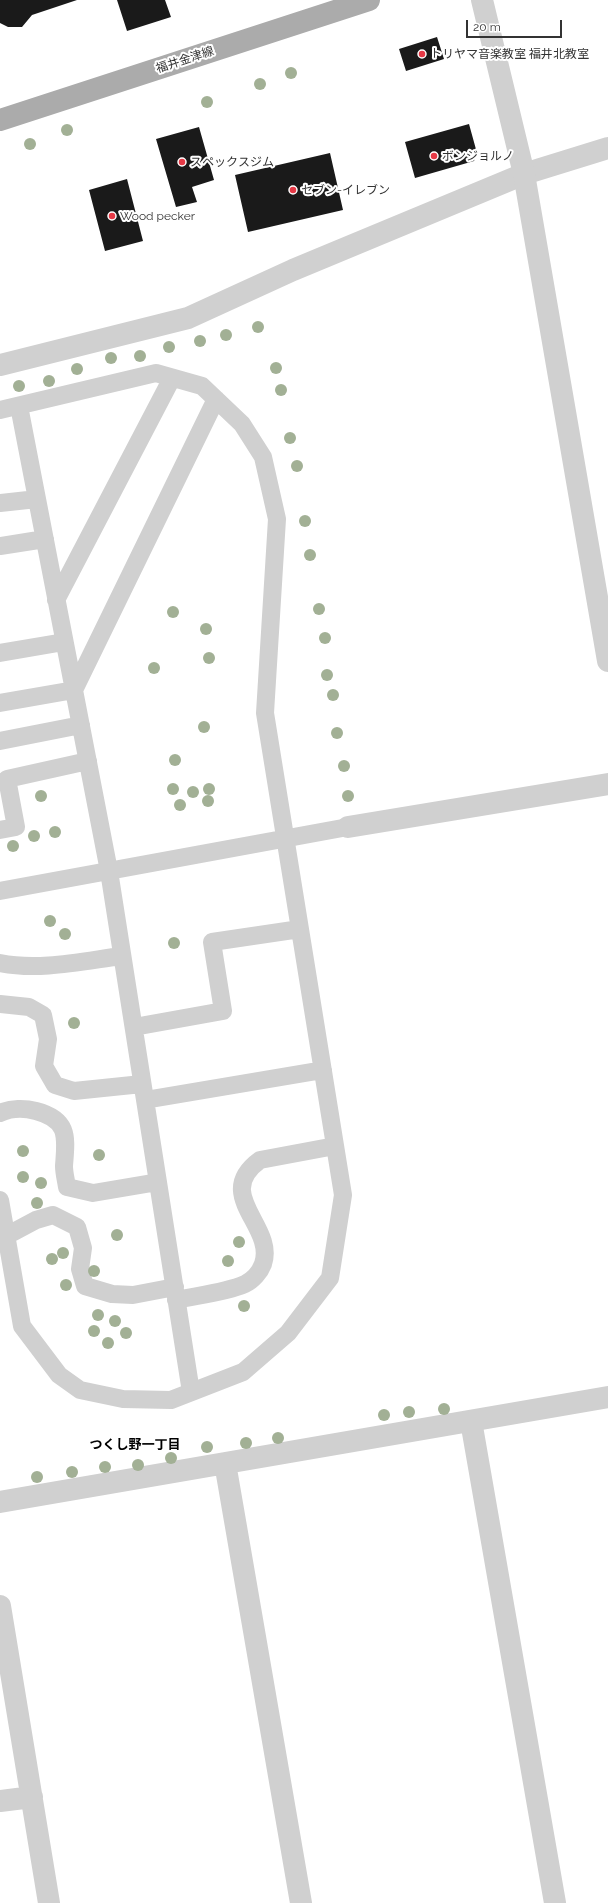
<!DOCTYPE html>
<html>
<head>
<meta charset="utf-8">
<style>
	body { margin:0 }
	#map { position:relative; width:608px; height:1903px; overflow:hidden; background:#fff; font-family:Raleway,sans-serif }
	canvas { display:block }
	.scale { position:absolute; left:466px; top:20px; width:96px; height:18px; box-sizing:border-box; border:2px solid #333; border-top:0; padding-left:5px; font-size:12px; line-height:14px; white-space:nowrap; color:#333; -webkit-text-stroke:3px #fff; paint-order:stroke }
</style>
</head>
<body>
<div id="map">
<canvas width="608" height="1903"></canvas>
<div class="scale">20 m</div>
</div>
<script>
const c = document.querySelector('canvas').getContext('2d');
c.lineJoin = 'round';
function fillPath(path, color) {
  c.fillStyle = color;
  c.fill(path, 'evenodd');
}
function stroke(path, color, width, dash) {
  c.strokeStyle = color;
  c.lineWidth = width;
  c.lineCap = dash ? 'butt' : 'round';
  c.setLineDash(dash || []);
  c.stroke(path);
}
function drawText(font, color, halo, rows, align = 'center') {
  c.font = font + ' Raleway,"Noto Sans JP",sans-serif';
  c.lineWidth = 4;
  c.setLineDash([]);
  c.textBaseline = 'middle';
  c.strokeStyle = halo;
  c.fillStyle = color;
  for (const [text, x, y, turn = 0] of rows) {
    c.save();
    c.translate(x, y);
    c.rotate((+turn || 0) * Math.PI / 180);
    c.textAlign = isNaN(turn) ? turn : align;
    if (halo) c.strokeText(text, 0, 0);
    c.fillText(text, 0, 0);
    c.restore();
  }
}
const building = new Path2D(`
	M 0,0 L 77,0 L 32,15 L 22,27 L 8,27 L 0,23 Z
	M 117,0 L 165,0 L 171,17 L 127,31 Z
	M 437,37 L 444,59 L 406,71 L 399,49 Z
	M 469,124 L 477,153 L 474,161 L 415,178 L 405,142 Z
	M 199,127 L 214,180 L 192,187 L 197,202 L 176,207 L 156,139 Z
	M 330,153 L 343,210 L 248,232 L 235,175 Z
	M 127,179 L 143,241 L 105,251 L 89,190 Z`);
const service = new Path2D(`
	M 19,406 L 109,871 L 191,1392
	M 0,410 L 156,373 L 202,386 L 242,424 L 263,457 L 277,519 L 265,713 L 343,1195 L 330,1278 L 288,1333 L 243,1372 L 171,1400 L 123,1399 L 80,1390 L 59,1375 L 22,1326 L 0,1200
	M 0,503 L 37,499
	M 0,546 L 45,539
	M 56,600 L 172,378
	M 0,653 L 64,642
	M 0,703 L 74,690 L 216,399
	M 0,741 L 81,725
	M 0,830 L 16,827 L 7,779 L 88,761
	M 0,891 L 348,827
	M 0,963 C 39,971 83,961 122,956
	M 0,1004 L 29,1007 L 43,1015 L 48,1039 L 44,1066 L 55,1085 L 74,1091 L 142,1084
	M 134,1027 L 223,1011 L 212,942 L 300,929
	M 145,1100 L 323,1070
	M 0,1113 C 11,1108 25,1108 36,1111 C 70,1120 66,1138 64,1166 C 64,1173 66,1180 67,1187 L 93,1193 L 158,1182
	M 6,1236 L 36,1220 L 53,1215 L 77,1227 L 83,1248 L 80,1269 L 85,1286 L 112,1294 L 133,1295 L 175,1287
	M 176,1300 C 199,1295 224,1293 245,1284 C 253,1280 260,1272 263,1264 C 276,1226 212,1195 260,1160 L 335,1146`);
const minor = new Path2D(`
	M 0,365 L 188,318 L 293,270 L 524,174 L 608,148
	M 348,827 L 608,784
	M 471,1421 L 555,1903
	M 225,1463 L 301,1903
	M 0,1502 L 608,1397
	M 0,1606 L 49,1903
	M 0,1801 L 32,1797`);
const tertiary = new Path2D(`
	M 482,0 L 524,174 L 608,661`);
const primary = new Path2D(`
	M 0,120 L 369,0`);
const trees = [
	[291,73],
	[260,84],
	[207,102],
	[67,130],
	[30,144],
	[258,327],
	[226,335],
	[200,341],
	[169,347],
	[140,356],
	[111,358],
	[276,368],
	[77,369],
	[49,381],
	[19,386],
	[281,390],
	[290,438],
	[297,466],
	[305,521],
	[310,555],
	[319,609],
	[173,612],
	[206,629],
	[325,638],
	[209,658],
	[154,668],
	[327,675],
	[333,695],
	[204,727],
	[337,733],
	[175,760],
	[344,766],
	[173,789],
	[209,789],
	[193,792],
	[41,796],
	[348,796],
	[208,801],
	[180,805],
	[55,832],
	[34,836],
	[13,846],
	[50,921],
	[65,934],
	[174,943],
	[74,1023],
	[23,1151],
	[99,1155],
	[23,1177],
	[41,1183],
	[37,1203],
	[117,1235],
	[239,1242],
	[63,1253],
	[52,1259],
	[228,1261],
	[94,1271],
	[66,1285],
	[244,1306],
	[98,1315],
	[115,1321],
	[94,1331],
	[126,1333],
	[108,1343],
	[444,1409],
	[409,1412],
	[384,1415],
	[278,1438],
	[246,1443],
	[207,1447],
	[171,1458],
	[138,1465],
	[105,1467],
	[72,1472],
	[37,1477]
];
const markers = [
	[422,54,4,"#e63946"],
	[434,156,4,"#e63946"],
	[182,162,4,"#e63946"],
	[293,190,4,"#e63946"],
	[112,216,4,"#e63946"]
];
const poiNames = [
	["トリヤマ音楽教室 福井北教室",430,54],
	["ボンジョルノ",442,156],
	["スペックスジム",190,162],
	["セブン-イレブン",301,190],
	["Wood pecker",120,216]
];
const streetNames = [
	["福井金津線",185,60,-18]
];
const neighbourhoodNames = [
	["つくし野一丁目",135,1445]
];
fillPath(building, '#1a1a1a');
stroke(service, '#d0d0d0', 18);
stroke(minor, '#d0d0d0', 22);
stroke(tertiary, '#d0d0d0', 22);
stroke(primary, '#ababab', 22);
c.fillStyle = '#a2b095';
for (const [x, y] of trees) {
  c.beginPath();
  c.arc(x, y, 6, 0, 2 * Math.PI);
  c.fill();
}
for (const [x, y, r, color] of markers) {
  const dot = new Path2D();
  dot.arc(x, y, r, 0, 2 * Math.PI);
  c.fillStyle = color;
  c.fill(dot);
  stroke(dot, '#fff', 1.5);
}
drawText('12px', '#333', '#fff', poiNames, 'left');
drawText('12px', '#333', '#fff', streetNames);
drawText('bold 13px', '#000', '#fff', neighbourhoodNames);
</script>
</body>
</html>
